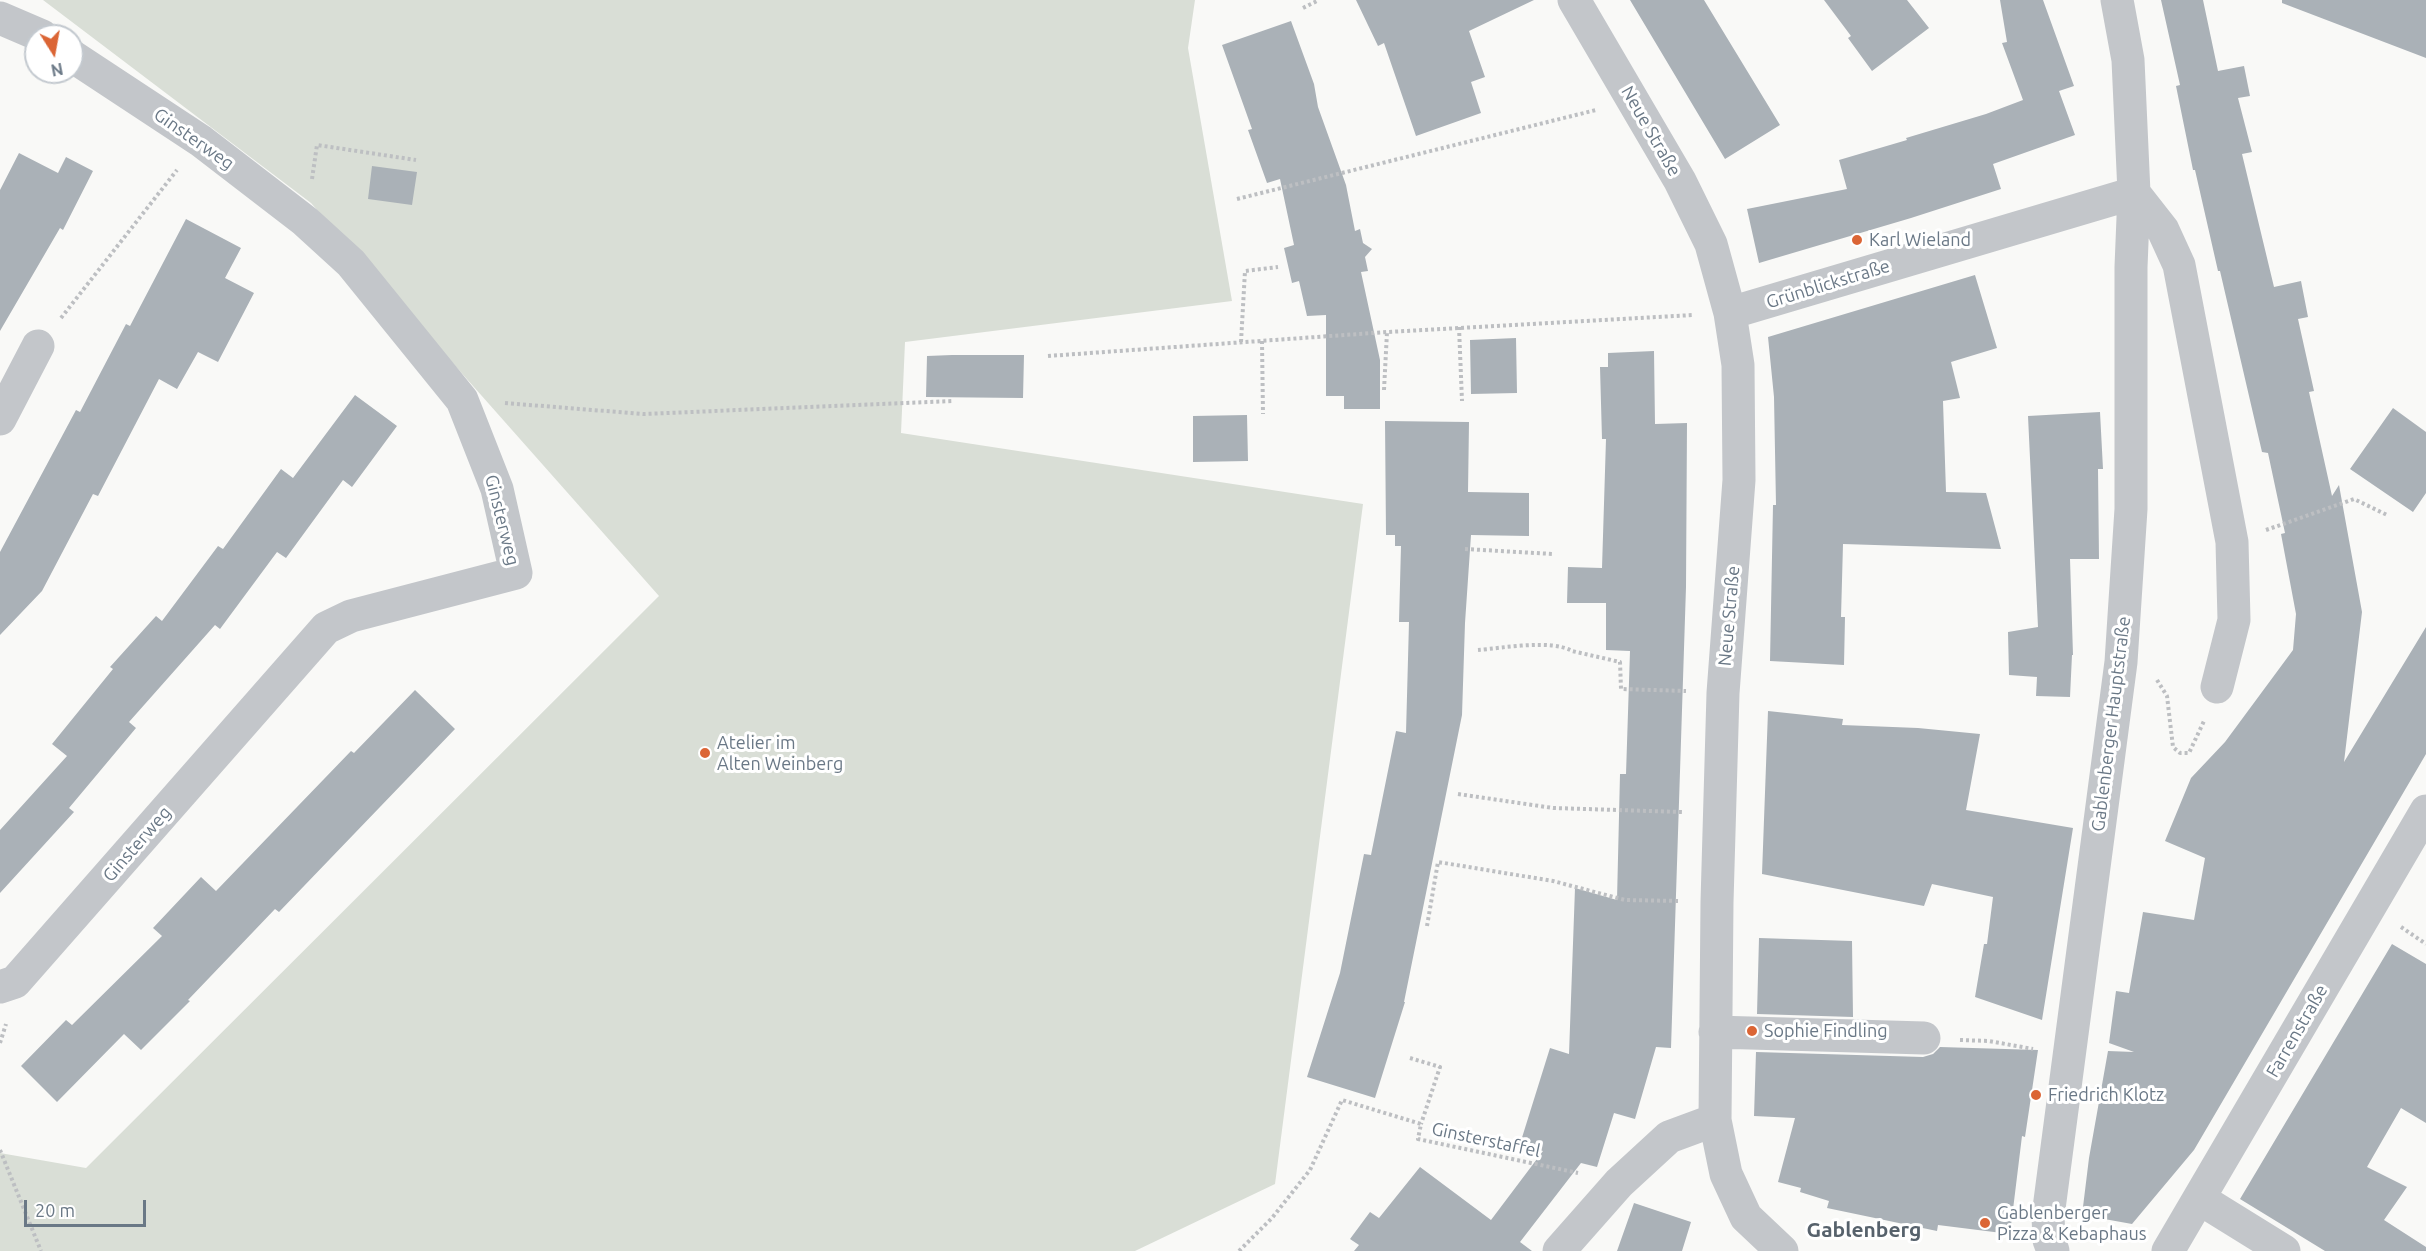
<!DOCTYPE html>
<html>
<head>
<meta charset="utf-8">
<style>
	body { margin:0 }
	#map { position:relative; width:2426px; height:1251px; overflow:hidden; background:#f9f9f7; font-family:Ubuntu,sans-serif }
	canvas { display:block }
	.north { position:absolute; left:24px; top:24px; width:60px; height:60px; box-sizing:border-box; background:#fff; border:2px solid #c3c9cf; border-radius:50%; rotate:169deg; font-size:16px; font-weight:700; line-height:24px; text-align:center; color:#6a7886 }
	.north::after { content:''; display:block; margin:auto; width:21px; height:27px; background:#db6535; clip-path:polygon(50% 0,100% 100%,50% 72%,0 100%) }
	.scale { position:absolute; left:24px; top:1200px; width:122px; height:27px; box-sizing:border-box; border:3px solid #6a7886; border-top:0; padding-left:8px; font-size:18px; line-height:21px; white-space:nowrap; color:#6a7886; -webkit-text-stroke:4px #fff; paint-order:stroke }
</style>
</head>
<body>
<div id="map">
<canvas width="2426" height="1251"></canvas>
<div class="north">N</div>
<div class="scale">20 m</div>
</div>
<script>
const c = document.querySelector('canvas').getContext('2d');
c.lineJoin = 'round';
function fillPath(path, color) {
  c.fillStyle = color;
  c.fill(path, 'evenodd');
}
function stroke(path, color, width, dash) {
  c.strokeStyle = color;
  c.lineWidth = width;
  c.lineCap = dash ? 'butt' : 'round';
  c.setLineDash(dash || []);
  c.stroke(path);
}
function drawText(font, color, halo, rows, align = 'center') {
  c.font = font + ' Ubuntu,sans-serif';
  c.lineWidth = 6;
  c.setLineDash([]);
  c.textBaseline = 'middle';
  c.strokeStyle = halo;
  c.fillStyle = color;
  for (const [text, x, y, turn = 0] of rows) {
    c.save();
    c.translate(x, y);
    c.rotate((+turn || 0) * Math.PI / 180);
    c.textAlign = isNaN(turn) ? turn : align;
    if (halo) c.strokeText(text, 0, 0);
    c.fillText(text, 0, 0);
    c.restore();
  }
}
const green = new Path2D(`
	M 43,0 L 1195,0 L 1188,48 L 1232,301 L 905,342 L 901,433 L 1363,504 L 1275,1184 L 1135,1251 L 0,1251 L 0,1153 L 86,1168 L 659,596 L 311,203 Z`);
const building = new Path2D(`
	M 1356,0 L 1534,0 L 1469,31 L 1485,77 L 1471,82 L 1481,113 L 1416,136 L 1384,43 L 1378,46 Z
	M 1630,0 L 1704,0 L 1780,125 L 1725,159 Z
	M 1824,0 L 1907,0 L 1929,28 L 1872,71 L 1848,38 L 1851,36 Z
	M 2000,0 L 2043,0 L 2074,86 L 2059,91 L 2075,135 L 1993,164 L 2001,189 L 1911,218 L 1759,263 L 1747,209 L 1847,189 L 1839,160 L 1907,140 L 1906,138 L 1986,114 L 2023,100 L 2002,43 L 2007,42 Z
	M 2161,0 L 2203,0 L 2218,71 L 2244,66 L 2250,96 L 2238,98 L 2252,152 L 2242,154 L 2274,287 L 2301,281 L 2308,317 L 2298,319 L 2314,391 L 2309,392 L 2332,496 L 2339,485 L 2362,612 L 2344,762 L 2426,627 L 2426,754 L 2194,1150 L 2132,1224 L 2082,1215 L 2089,1158 L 2108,1051 L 2134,1052 L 2109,1043 L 2116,991 L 2129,993 L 2143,912 L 2194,920 L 2205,858 L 2165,841 L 2191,778 L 2225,742 L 2293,650 L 2296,614 L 2281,534 L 2285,533 L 2268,453 L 2262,452 L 2220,271 L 2218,271 L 2195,170 L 2193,170 L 2176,86 L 2180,85 Z
	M 2282,0 L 2426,0 L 2426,58 L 2282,3 Z
	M 1291,21 L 1314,84 L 1318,107 L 1346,185 L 1355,231 L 1360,229 L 1363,243 L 1372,249 L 1365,257 L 1368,271 L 1361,272 L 1380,360 L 1380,409 L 1344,409 L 1344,396 L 1326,396 L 1326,315 L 1307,316 L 1299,281 L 1292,283 L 1284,248 L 1294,245 L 1280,179 L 1267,183 L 1248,130 L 1252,129 L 1222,45 Z
	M 19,153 L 58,173 L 66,157 L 93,171 L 63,230 L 60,228 L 0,331 L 0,190 Z
	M 372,166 L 417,172 L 412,205 L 368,199 Z
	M 186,219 L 241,248 L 225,278 L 254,293 L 218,362 L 198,352 L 177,389 L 159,379 L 98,496 L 93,494 L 42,591 L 0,635 L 0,552 L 76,410 L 80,412 L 126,324 L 130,326 Z
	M 1975,275 L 1997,348 L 1951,362 L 1960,398 L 1943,401 L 1946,492 L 1986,493 L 2001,549 L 1843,544 L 1841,617 L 1845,617 L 1844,665 L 1770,661 L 1773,505 L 1776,505 L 1774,397 L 1768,337 Z
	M 1516,338 L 1517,393 L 1471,394 L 1470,340 Z
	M 1654,351 L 1655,424 L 1687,423 L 1686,587 L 1671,1048 L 1656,1047 L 1635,1119 L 1614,1113 L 1597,1167 L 1581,1163 L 1520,1242 L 1532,1251 L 1354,1251 L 1359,1245 L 1350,1239 L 1370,1212 L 1379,1218 L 1420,1167 L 1491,1220 L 1543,1151 L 1520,1144 L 1550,1048 L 1569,1054 L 1575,888 L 1617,900 L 1620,774 L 1626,774 L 1630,651 L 1606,650 L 1606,603 L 1567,603 L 1568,567 L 1602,568 L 1606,439 L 1602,439 L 1600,367 L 1608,367 L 1608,353 Z
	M 952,355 L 1024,355 L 1023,398 L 926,397 L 927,356 Z
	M 355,395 L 397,426 L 352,487 L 343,480 L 286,558 L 277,552 L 220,629 L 215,625 L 129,722 L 136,728 L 69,808 L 74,812 L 0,893 L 0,830 L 67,756 L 52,744 L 113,669 L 110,667 L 156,616 L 162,621 L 218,546 L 223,549 L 281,469 L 293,478 Z
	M 2393,408 L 2426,432 L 2426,493 L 2413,512 L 2350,469 Z
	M 2100,412 L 2103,469 L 2098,469 L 2099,559 L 2070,559 L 2073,655 L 2072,655 L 2070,697 L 2036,696 L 2037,677 L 2009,675 L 2008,632 L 2038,627 L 2028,416 Z
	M 1247,415 L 1248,461 L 1193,462 L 1193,416 Z
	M 1385,421 L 1469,422 L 1468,492 L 1529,493 L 1529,536 L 1471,535 L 1465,623 L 1462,715 L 1404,1002 L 1405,1002 L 1375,1098 L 1307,1077 L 1340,973 L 1364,854 L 1371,855 L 1396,731 L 1406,733 L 1409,622 L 1399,622 L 1401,546 L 1395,546 L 1395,535 L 1386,535 Z
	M 415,690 L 455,729 L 279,912 L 275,909 L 188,1000 L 190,1001 L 141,1050 L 124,1034 L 57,1102 L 21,1066 L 66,1020 L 72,1025 L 162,936 L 153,928 L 201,877 L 216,891 L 351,751 L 354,753 Z
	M 1768,711 L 1843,719 L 1842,725 L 1918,728 L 1980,734 L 1966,810 L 2073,828 L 2042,1020 L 1975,997 L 1984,944 L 1987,944 L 1993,897 L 1932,884 L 1924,906 L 1762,874 Z
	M 1759,938 L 1852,941 L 1853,1017 L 1757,1014 Z
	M 2392,944 L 2426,964 L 2426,1123 L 2401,1108 L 2367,1167 L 2407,1187 L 2384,1220 L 2426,1247 L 2426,1251 L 2325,1251 L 2240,1199 Z
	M 1940,1047 L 2038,1050 L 2025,1137 L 2022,1136 L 2010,1234 L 1938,1225 L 1937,1231 L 1827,1208 L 1829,1201 L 1800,1192 L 1801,1188 L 1778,1182 L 1795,1118 L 1754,1116 L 1756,1052 L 1923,1057 L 1933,1054 Z
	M 1634,1203 L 1691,1222 L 1682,1251 L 1617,1251 Z`);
const path = new Path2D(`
	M 1303,8 L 1319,0
	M 312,179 L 317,145 L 416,160
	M 1237,199 L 1596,110
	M 61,318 L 177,170
	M 1459,327 L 1462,401
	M 1262,341 L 1263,414
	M 1241,342 L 1245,271 L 1278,267
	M 1048,356 L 1387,332 L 1693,315
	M 1384,390 L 1387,332
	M 505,403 L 643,414 L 953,401
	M 2266,530 L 2354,499 L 2387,515
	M 1465,549 L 1553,554
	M 1478,650 C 1503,648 1551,639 1572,651 L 1620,662 L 1621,689 L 1686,691
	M 2157,680 L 2167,696 L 2173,747 L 2180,753 L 2189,753 L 2204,721
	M 1458,794 L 1553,808 L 1682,812
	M 1427,926 L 1438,862 L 1553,881 L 1625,900 L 1680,901
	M 2401,927 L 2426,944
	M 1960,1040 L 1989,1041 L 2033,1049
	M 0,1043 L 6,1024
	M 1410,1058 L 1440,1067 L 1421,1124
	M 0,1150 L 41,1251
	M 1239,1251 L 1272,1218 L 1310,1170 L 1342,1100 L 1421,1124 L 1418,1139 L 1578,1173`);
const minor = new Path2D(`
	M 1574,0 L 1680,181 L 1711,244 L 1730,313 L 1738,365 L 1739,480 L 1723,693 L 1717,902 L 1715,1120 L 1726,1174 L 1746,1217 L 1782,1251
	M 0,18 L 42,36
	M 1730,313 L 2134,193 L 2163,230 L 2179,265 L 2232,542 L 2234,620 L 2217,687
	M 0,419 L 38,346
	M 0,987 L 15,982 L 326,628 L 351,616 L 516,573 L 497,489 L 462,400 L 351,263 L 305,221 L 201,141 L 72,56
	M 1715,1032 L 1924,1038
	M 2200,1199 L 2284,1251
	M 1559,1251 L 1619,1183 L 1669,1137 L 1715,1120
	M 2053,1251 L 2049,1240 L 2048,1216 L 2121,662 L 2131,509 L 2131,267 L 2134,193 L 2128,60 L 2117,0
	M 2168,1251 L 2426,811`);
const markers = [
	[1857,240,6,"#db6535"],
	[705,753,6,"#db6535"],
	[1752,1031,6,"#db6535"],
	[2036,1095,6,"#db6535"],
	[1985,1223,6,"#db6535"]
];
const streetNames = [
	["Neue Straße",1651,131,60],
	["Ginsterweg",194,139,35],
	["Grünblickstraße",1828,284,-17],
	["Ginsterweg",502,520,76],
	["Neue Straße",1729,616,-85],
	["Gablenberger Hauptstraße",2111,724,-83],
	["Ginsterweg",137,844,-49],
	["Farrenstraße",2297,1031,-60],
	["Ginsterstaffel",1486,1140,12]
];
const poiNames = [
	["Karl Wieland",1869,240],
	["Atelier im",717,743],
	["Alten Weinberg",717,764],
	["Sophie Findling",1764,1031],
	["Friedrich Klotz",2048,1095],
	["Gablenberger",1997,1213],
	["Pizza & Kebaphaus",1997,1234]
];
const quarterNames = [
	["Gablenberg",1864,1230]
];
fillPath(green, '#d9ded6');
fillPath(building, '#aab1b7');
stroke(path, '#bdbfc2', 4, [3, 3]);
stroke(minor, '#c3c6ca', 33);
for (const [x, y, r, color] of markers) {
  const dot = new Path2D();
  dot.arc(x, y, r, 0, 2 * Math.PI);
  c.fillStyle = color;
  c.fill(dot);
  stroke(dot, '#fff', 2);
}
drawText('18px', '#6a7886', '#fff', streetNames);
drawText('18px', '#6a7886', '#fff', poiNames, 'left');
drawText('bold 21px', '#57626c', '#fff', quarterNames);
</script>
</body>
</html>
